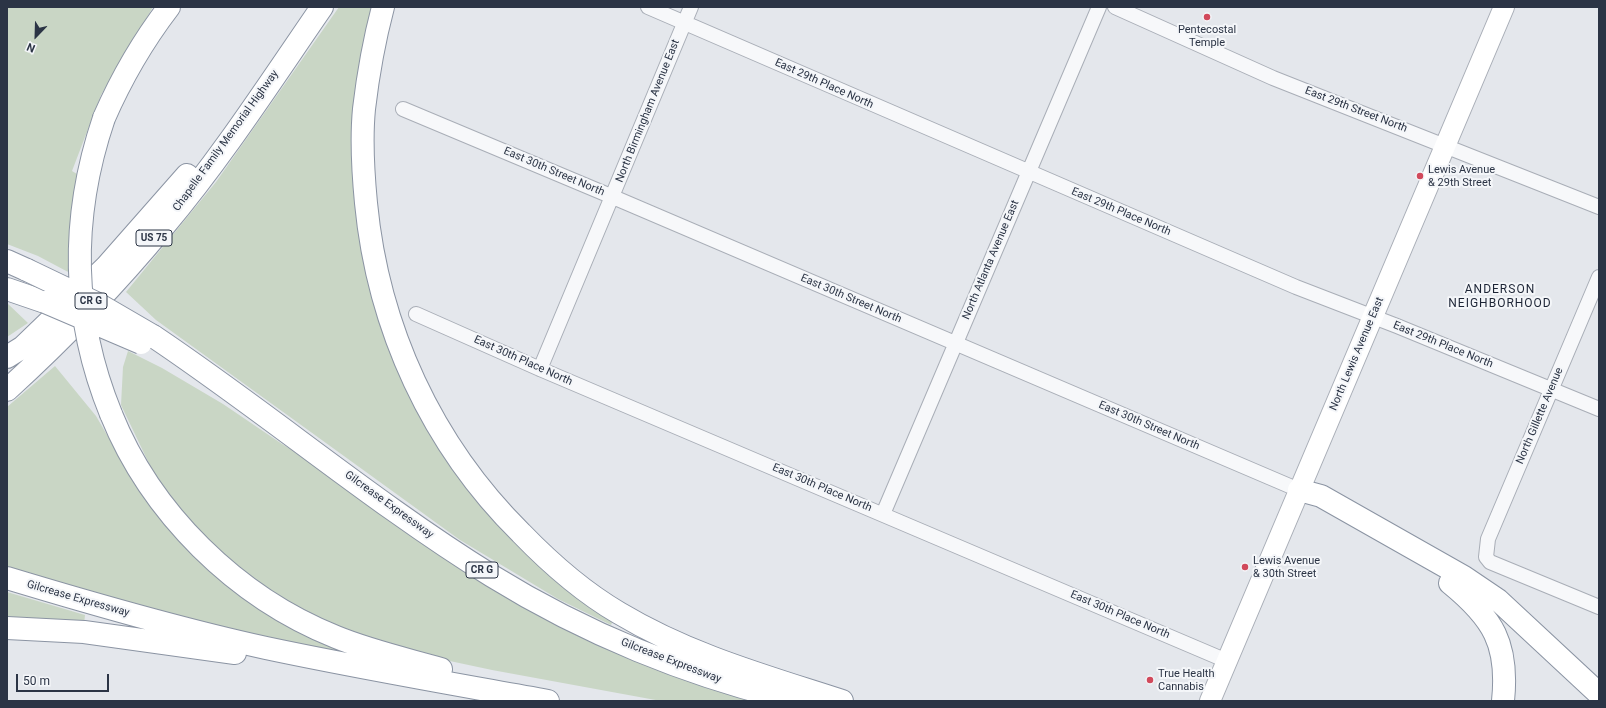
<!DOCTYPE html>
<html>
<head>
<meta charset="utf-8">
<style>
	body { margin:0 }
	#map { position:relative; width:1606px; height:708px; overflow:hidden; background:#e4e7ec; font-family:Roboto,sans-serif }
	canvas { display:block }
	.frame { position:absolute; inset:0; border:8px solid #2b3445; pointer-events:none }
	.north { position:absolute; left:16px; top:16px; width:40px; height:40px; -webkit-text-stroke:3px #f4f6f9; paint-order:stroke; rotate:203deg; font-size:11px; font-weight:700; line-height:16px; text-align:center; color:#2b3445 }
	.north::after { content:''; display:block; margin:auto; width:14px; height:18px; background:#2b3445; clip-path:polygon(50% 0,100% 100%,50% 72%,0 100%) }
	.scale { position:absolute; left:16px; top:674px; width:93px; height:18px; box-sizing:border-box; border:2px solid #2b3445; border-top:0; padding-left:5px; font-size:12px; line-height:14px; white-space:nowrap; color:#2b3445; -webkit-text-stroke:3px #f4f6f9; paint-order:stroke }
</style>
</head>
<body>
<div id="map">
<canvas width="1606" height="708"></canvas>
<div class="frame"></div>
<div class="north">N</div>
<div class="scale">50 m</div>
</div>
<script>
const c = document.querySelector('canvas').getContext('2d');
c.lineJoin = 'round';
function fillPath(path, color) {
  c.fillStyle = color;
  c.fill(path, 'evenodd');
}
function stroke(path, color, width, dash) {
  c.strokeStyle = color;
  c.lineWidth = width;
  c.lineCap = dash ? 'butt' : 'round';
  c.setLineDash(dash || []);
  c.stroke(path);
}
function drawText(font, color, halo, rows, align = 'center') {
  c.font = font + ' Roboto,sans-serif';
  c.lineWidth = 4;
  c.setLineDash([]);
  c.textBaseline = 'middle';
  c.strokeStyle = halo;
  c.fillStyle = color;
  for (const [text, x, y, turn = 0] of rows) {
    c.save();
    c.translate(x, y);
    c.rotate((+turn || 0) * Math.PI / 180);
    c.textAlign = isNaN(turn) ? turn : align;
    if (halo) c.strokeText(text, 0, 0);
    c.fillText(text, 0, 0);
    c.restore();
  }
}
const green = new Path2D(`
	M 7,7 L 153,7 L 101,95 L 72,171 L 77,174 L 70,232 L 70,273 L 38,256 L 7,244 Z
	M 339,7 L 377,7 L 358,202 L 437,439 L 614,618 L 611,625 L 558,599 L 460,540 L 156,320 L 126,292 L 216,182 Z
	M 7,303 L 28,323 L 7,337 Z
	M 128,351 L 162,368 L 223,404 L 282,444 L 322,468 L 396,521 L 754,701 L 661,701 L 492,670 L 417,654 L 360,637 L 273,597 L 230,563 L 187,520 L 154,474 L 121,405 L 123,367 Z
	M 55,366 L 96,416 L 138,488 L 192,553 L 351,651 L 349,656 L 183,621 L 7,567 L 7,407 Z
	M 7,592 L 85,615 L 84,625 L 7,621 Z`);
const minor = new Path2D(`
	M 648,7 L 1296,287 L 1397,326 L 1599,409
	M 1115,7 L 1273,78 L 1599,207
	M 403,109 L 613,197 L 1299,490
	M 1599,277 L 1488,539 L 1486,557 L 1490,562 L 1599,607
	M 416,314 L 540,369 L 1227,661
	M 540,369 L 691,7
	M 883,514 L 1099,7`);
const secondary = new Path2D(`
	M 1210,701 L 1504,7`);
const motorway = new Path2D(`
	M 383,7 C 374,41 368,75 364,109 C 361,140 363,172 366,203 C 378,328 432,445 521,533 C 550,563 583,592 619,613 C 689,655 765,676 842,701
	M 104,118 C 121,79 143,41 169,7
	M 7,261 L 27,270
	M 7,289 L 45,302
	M 153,336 C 268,413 374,503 492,576 C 584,633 689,676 795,701
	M 7,357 L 23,347 L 106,267 L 187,175
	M 7,390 C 63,339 116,284 164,226 C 222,157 271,81 322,7
	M 111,414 C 151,513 236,597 336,637 C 370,651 406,659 441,669
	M 1299,490 L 1321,496 L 1464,577 L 1498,600 L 1599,694
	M 7,578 C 93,604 179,629 266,648 C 360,668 454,684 548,701
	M 1450,583 C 1493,618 1509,644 1503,701
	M 7,628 L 84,632 L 235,653`);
const motorwayBridge = new Path2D(`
	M 104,118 C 70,218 71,316 111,414
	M 27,270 L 98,304 L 153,336
	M 45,302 L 141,343`);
const markers = [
	[1207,17,4,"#d1495b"],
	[1420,176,4,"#d1495b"],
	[1245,567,4,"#d1495b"],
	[1150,680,4,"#d1495b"]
];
const shields = [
	[154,238,36],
	[91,301,32],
	[482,570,32]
];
const shieldNames = [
	["US 75",154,238],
	["CR G",91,301],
	["CR G",482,570]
];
const poiNames = [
	["Pentecostal",1207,30,"center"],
	["Temple",1207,43,"center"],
	["Lewis Avenue",1428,170],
	["& 29th Street",1428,183],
	["Lewis Avenue",1253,561],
	["& 30th Street",1253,574],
	["True Health",1158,674],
	["Cannabis",1158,687]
];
const streetNames = [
	["East 29th Place North",824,84,24],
	["East 29th Street North",1356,110,21],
	["North Birmingham Avenue East",648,111,-68],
	["Chapelle Family Memorial Highway",226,141,-54],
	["East 30th Street North",554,172,23],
	["East 29th Place North",1121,212,23],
	["North Atlanta Avenue East",991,260,-67],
	["East 30th Street North",851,299,23],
	["East 29th Place North",1443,345,22],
	["North Lewis Avenue East",1357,354,-67],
	["East 30th Place North",523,361,24],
	["North Gillette Avenue",1540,416,-67],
	["East 30th Street North",1149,426,23],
	["East 30th Place North",822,488,23],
	["Gilcrease Expressway",389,505,36],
	["Gilcrease Expressway",78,599,16],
	["East 30th Place North",1120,615,23],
	["Gilcrease Expressway",671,661,21]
];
const neighbourhoodNames = [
	["ANDERSON",1500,290],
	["NEIGHBORHOOD",1500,304]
];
fillPath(green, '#c9d6c5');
stroke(minor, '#a9aeb7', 16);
stroke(secondary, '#a9aeb7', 22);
stroke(motorway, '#8b94a3', 24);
stroke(minor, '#f7f8fa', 14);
stroke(secondary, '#fff', 20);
stroke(motorway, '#fff', 22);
stroke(motorwayBridge, '#8b94a3', 24, []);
stroke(motorwayBridge, '#fff', 22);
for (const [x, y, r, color] of markers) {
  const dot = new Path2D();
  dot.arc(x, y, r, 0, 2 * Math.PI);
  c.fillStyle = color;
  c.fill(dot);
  stroke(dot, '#f4f6f9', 1.5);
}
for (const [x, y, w] of shields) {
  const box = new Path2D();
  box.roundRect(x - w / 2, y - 8, w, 16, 3);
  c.fillStyle = '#f4f6f9';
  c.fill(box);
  stroke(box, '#2b3445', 1);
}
drawText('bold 10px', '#2b3445', null, shieldNames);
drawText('11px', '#2b3445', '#f4f6f9', poiNames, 'left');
drawText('11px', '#2b3445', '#f4f6f9', streetNames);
c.letterSpacing = '1px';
drawText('12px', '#1d2536', '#f4f6f9', neighbourhoodNames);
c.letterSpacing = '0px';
</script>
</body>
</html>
